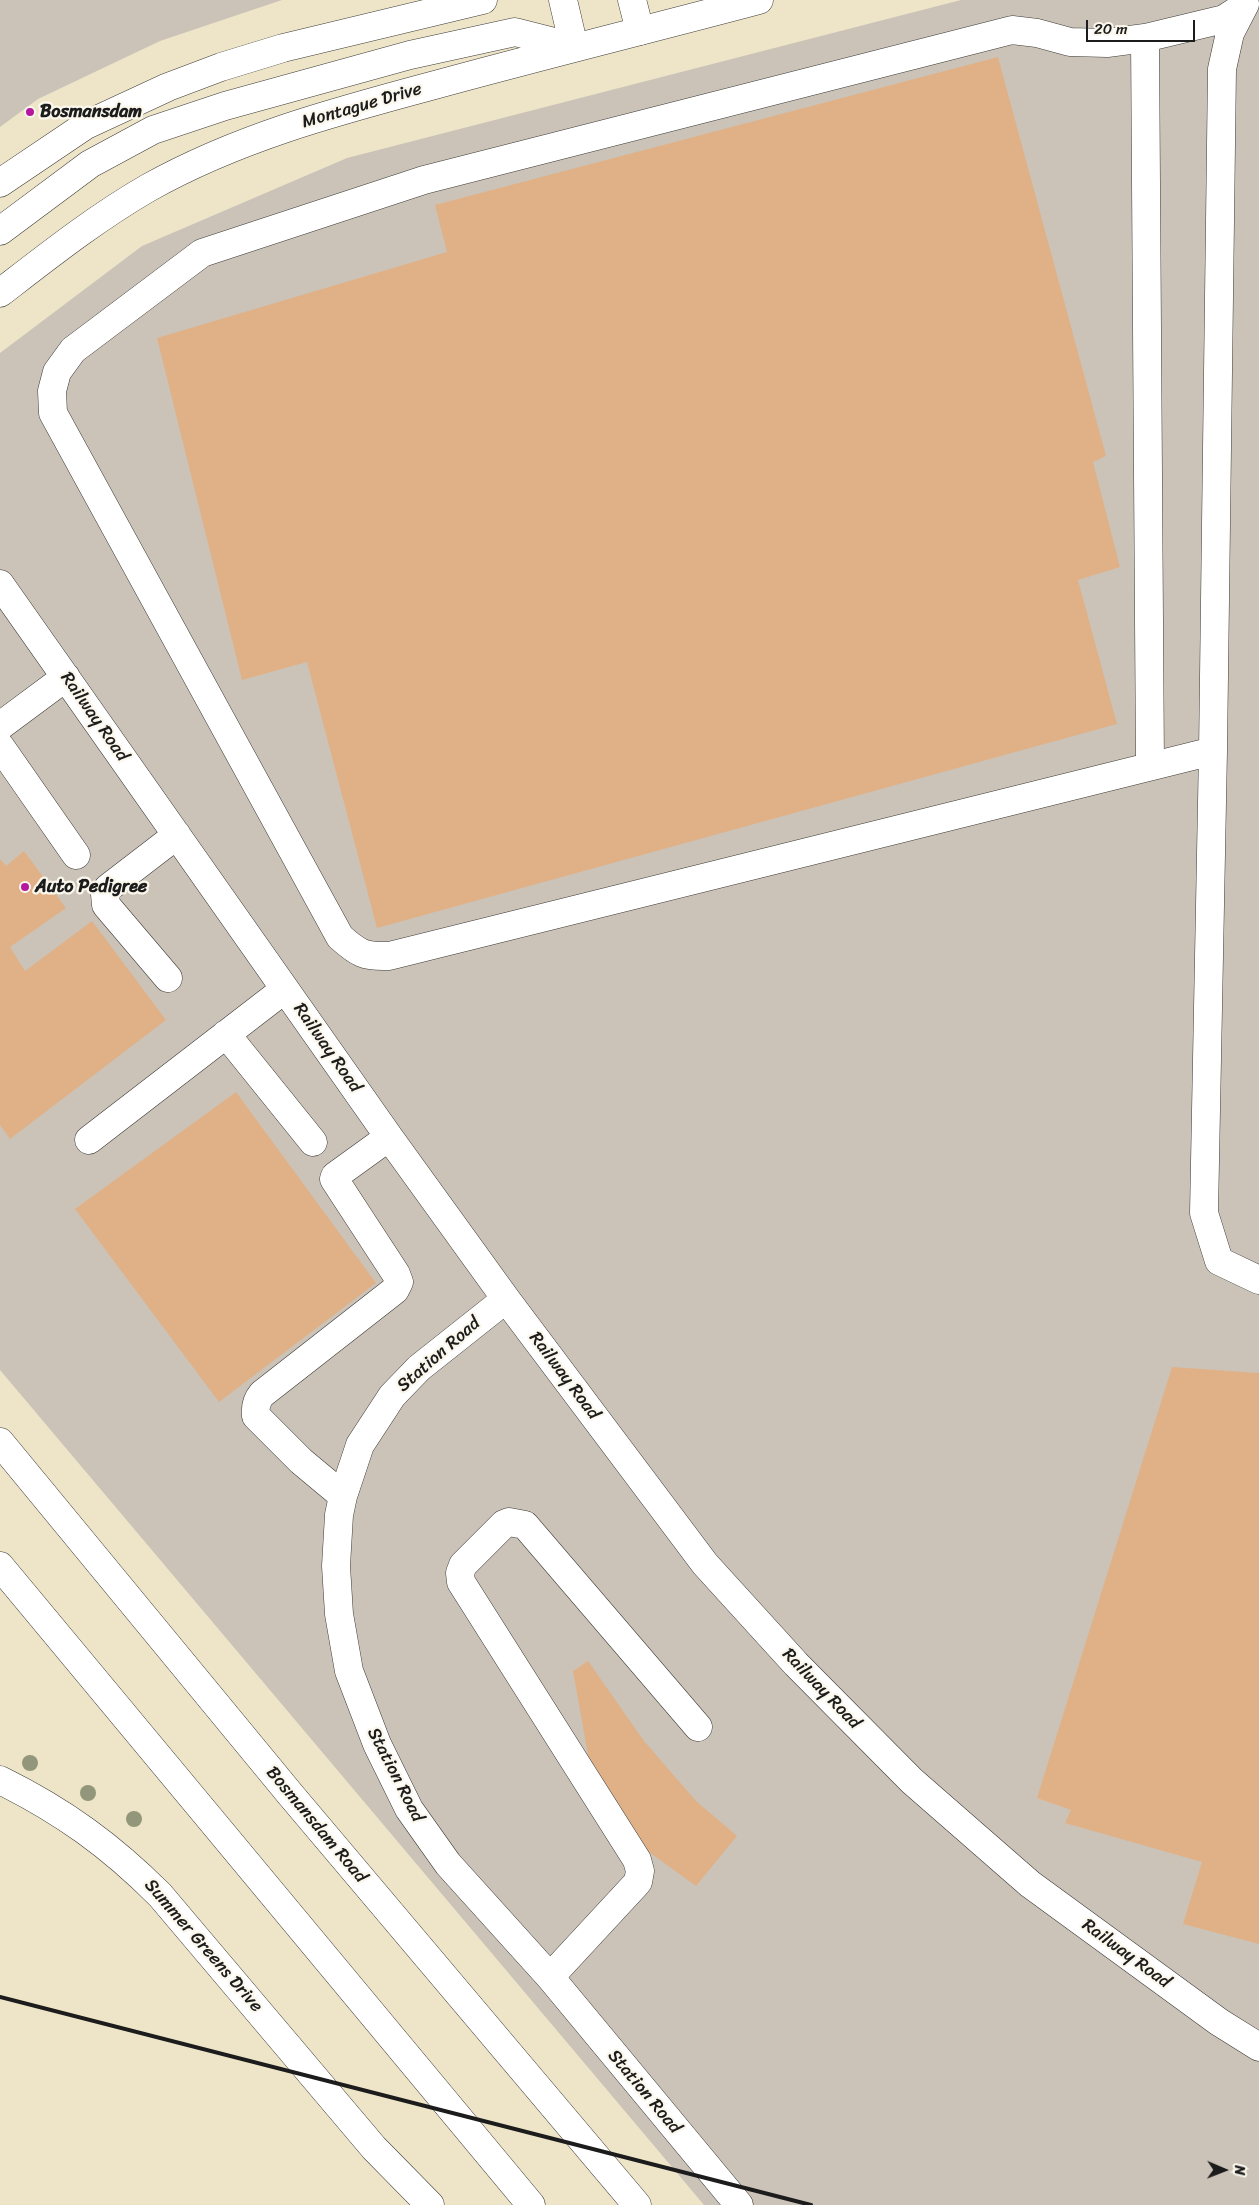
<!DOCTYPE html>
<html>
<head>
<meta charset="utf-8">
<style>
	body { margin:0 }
	#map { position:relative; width:1259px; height:2205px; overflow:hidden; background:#eee5c8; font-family:Sriracha,sans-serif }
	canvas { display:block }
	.north { position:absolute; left:1199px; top:2145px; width:50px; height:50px; -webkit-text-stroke:4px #fbf7ec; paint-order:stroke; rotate:91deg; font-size:14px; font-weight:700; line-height:20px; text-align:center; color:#1c1c1c }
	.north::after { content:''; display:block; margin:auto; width:18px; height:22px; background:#1c1c1c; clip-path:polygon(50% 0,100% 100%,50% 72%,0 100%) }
	.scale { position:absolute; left:1086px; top:20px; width:109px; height:22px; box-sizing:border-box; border:2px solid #1c1c1c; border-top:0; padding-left:6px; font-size:15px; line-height:18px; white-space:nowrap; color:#1c1c1c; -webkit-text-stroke:4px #fbf7ec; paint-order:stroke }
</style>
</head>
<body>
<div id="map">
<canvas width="1259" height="2205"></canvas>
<div class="north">N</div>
<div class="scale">20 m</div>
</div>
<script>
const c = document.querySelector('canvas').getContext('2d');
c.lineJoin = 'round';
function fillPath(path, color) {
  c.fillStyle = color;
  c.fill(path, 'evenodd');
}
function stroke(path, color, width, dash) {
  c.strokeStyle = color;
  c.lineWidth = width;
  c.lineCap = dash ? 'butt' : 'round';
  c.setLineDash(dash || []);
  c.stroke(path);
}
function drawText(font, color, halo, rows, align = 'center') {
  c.font = font + ' Sriracha,sans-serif';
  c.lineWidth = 4.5;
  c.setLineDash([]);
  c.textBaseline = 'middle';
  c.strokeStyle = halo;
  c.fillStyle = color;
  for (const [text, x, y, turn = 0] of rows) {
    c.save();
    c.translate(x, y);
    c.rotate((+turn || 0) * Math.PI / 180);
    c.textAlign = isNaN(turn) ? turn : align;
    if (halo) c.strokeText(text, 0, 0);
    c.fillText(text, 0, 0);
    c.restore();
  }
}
const industrial = new Path2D(`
	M 0,0 L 282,0 L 160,41 L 38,99 L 0,127 Z
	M 961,0 L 1259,0 L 1259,2205 L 704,2205 L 0,1370 L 0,353 L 142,246 L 347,158 Z`);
const building = new Path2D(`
	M 998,57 L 1106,456 L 1093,462 L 1120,567 L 1078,580 L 1117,724 L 377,928 L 307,662 L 242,680 L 157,338 L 447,252 L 435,205 Z
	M 24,851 L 66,908 L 10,947 L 25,971 L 92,921 L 166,1020 L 10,1139 L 0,1125 L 0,859 L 6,866 Z
	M 236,1092 L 376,1283 L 219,1402 L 75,1209 Z
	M 1172,1367 L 1259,1373 L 1259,1944 L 1183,1924 L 1202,1862 L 1065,1823 L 1071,1810 L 1037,1798 Z
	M 588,1661 L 644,1741 L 696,1801 L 737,1836 L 696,1886 L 649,1852 L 593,1783 L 573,1671 Z`);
const minor = new Path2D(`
	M 632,0 L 640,31
	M 1245,4 L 1230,33 L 1222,69 L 1213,751 L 1204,1213 L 1219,1261 L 1259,1280
	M 1145,38 L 1150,766
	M 0,231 L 90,164 L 153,130 L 225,106 L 410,55 L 515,32 L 574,47 L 563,0
	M 0,584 L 389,1137 L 506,1299 L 705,1564 L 796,1664 L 912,1781 L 1030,1884 L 1219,2022 L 1259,2047
	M 0,726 L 66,677
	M 0,746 L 76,855
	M 1213,751 L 389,956 C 364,957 358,953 340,937 L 53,413 L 52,391 L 57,372 L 73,350 L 202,253 L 424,180 L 1012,30 L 1037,33 L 1070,42 L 1107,43 L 1145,38 L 1224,19 L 1243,7
	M 168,978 L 106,905 L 105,894 L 108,888 L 177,835
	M 226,1034 L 313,1142
	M 89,1140 L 285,989
	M 506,1299 L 419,1368 L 392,1396 L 360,1445 L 343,1496 L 339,1515 L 336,1566 L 339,1614 L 349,1671 L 377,1744 L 409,1809 L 448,1864 L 550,1977 L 739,2205
	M 343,1496 L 301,1461 L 256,1416 C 255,1407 256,1401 262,1394 L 395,1290 L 399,1282 L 396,1274 L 334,1179 L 335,1176 L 389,1137
	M 0,1780 C 63,1811 111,1846 160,1895 L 374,2148 L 430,2205
	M 550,1977 L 638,1882 L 640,1871 L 637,1860 L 461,1582 L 460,1573 L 463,1565 L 504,1524 L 509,1522 L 525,1525 L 698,1727`);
const major = new Path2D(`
	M 0,183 L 86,125 L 168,87 L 221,67 L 283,48 L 483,0
	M 0,293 C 48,256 96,218 148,188 C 237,138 334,112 431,86 C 540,56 650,29 759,0
	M 0,1442 L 290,1794 L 637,2205
	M 0,1566 L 531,2205`);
const rail = new Path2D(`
	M 0,1997 L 811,2205`);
const trees = [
	[30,1763],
	[88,1793],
	[134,1819]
];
const markers = [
	[30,112,5,"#b5179e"],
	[25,887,5,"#b5179e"]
];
const streetNames = [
	["Montague Drive",362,106,-16],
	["Railway Road",94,717,55],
	["Railway Road",327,1048,55],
	["Station Road",439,1355,-41],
	["Railway Road",564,1376,53],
	["Railway Road",821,1689,46],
	["Station Road",395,1775,63],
	["Bosmansdam Road",316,1825,50],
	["Summer Greens Drive",203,1946,49],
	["Railway Road",1126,1954,36],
	["Station Road",644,2092,50]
];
const poiNames = [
	["Bosmansdam",40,112],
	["Auto Pedigree",35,887]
];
fillPath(industrial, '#cbc3b8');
fillPath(building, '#e0b187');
stroke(minor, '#3c3a36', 29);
stroke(major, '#3c3a36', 29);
stroke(minor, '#fff', 28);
stroke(major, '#fff', 28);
stroke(rail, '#1c1c1c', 4);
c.fillStyle = '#92977b';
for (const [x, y] of trees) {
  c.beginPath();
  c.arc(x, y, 8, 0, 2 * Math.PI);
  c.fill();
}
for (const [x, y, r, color] of markers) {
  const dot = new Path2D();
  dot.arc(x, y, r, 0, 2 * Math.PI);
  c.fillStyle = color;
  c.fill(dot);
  stroke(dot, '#fbf7ec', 2);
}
drawText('18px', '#1c1c1c', '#fbf7ec', streetNames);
drawText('bold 18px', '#1c1c1c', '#fbf7ec', poiNames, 'left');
</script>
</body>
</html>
